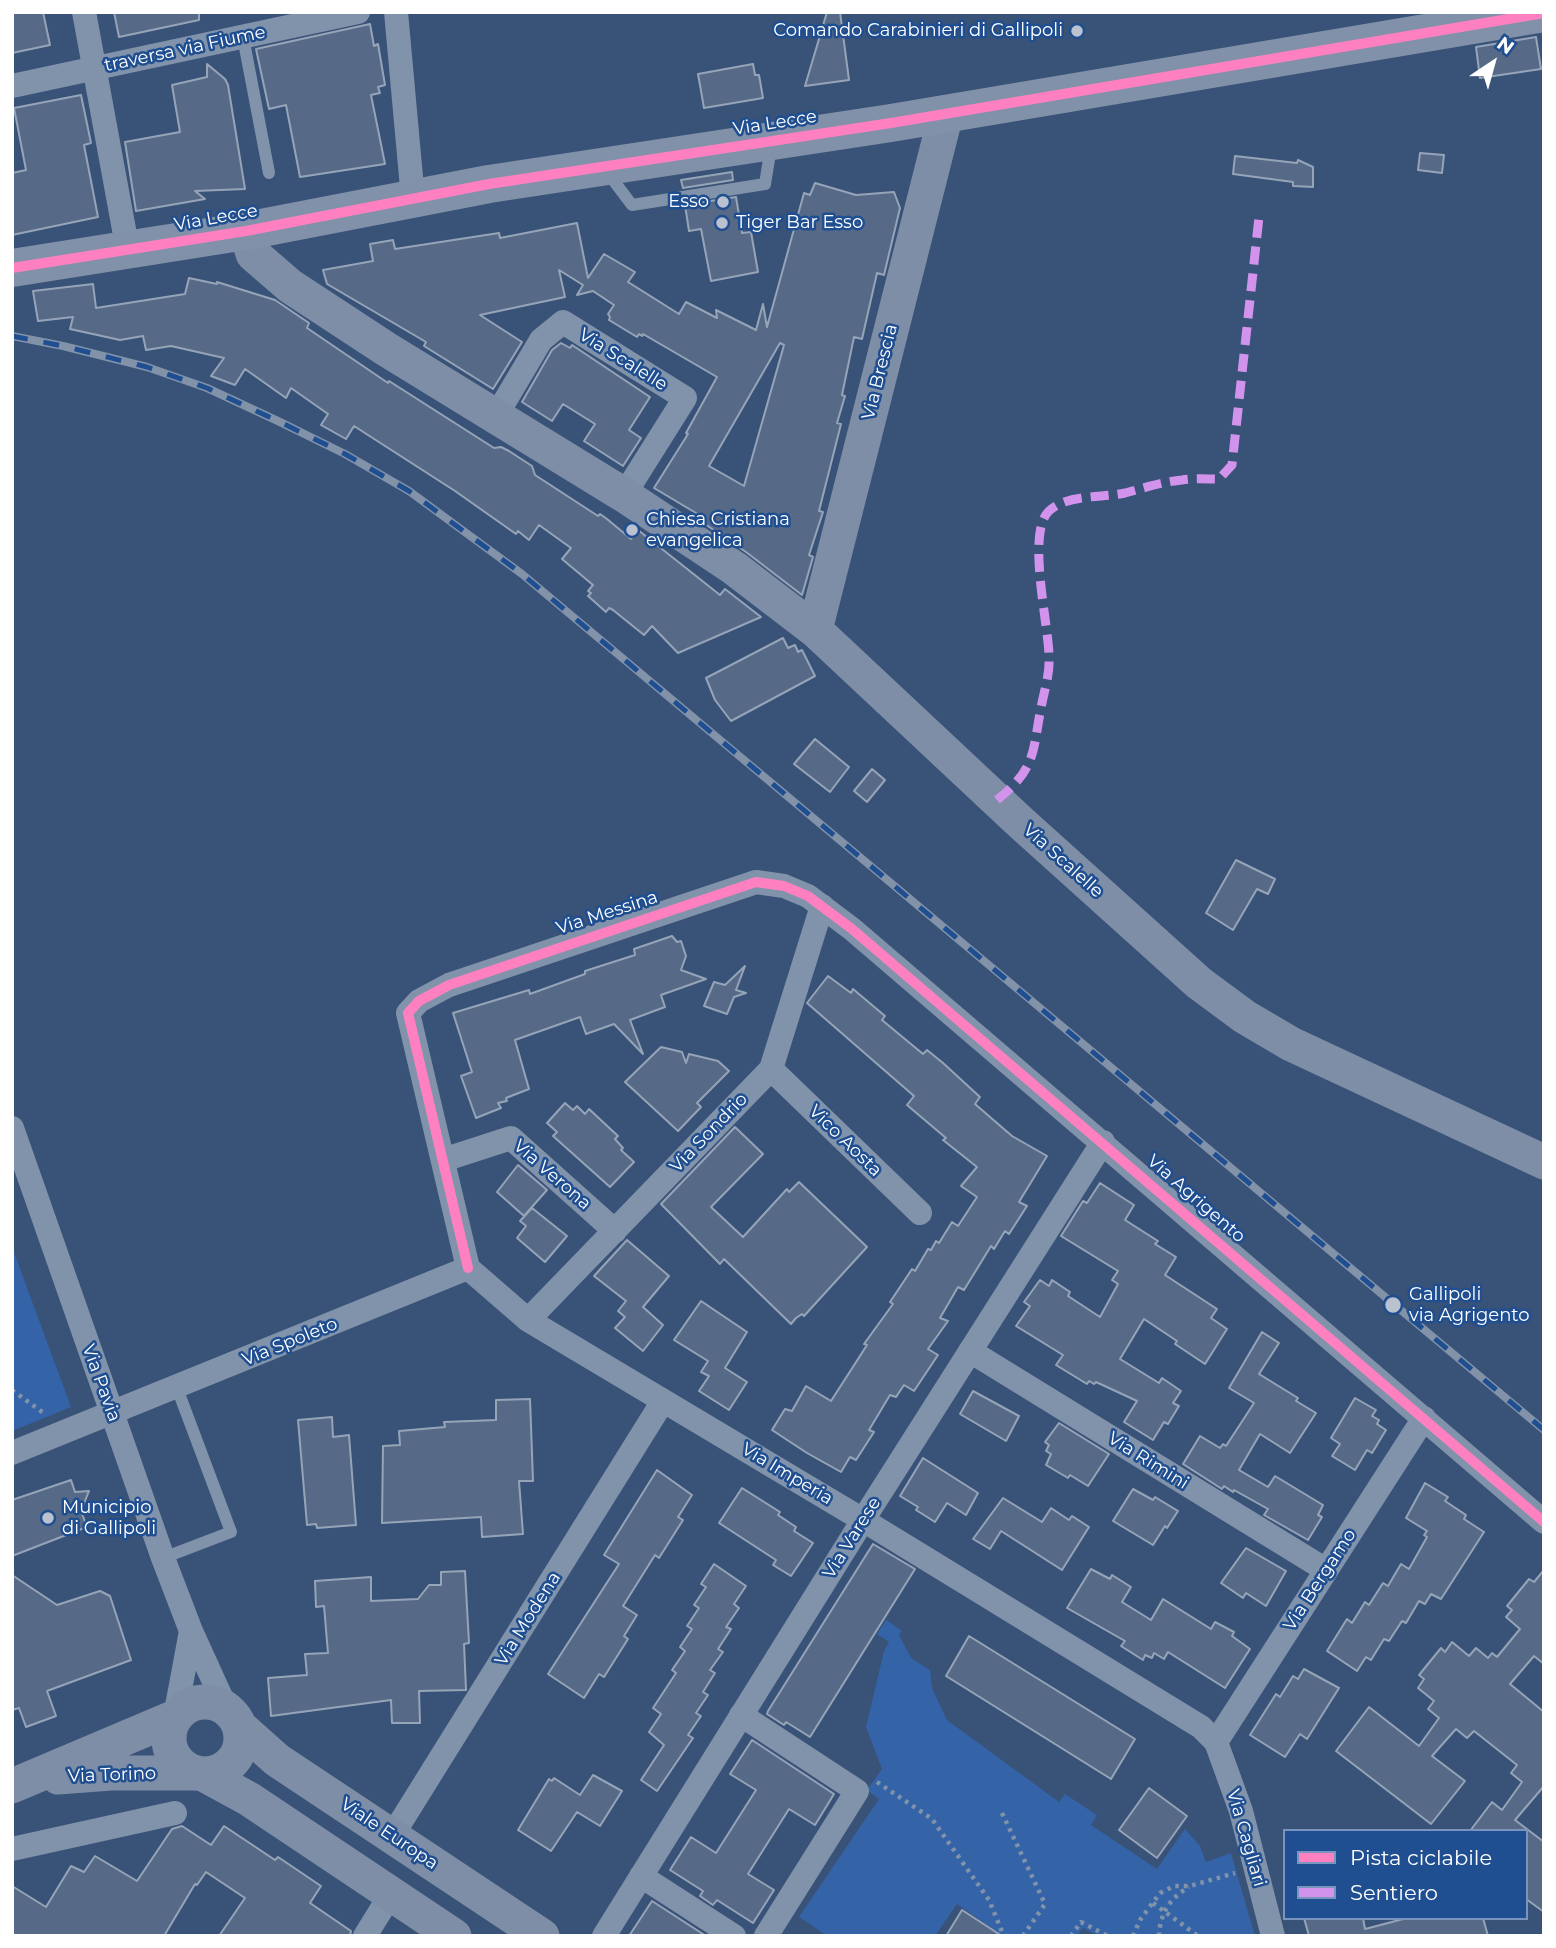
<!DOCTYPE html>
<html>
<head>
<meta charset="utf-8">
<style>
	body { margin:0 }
	#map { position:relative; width:1556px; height:1948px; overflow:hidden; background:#395277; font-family:Montserrat,sans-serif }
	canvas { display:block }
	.frame { position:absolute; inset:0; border:14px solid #fff; pointer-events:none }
	.legend { position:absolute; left:1283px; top:1829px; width:245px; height:91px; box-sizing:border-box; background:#1f4e91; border:2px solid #7995bd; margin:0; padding:9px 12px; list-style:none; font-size:21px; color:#fff }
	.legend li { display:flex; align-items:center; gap:14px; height:35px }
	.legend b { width:35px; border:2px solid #7995bd }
	.north { position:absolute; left:1458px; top:28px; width:70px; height:70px; -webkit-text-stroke:5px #1f4e91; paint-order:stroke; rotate:36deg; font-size:19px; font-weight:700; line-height:28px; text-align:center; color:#fff }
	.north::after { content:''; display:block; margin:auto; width:24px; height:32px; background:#fff; clip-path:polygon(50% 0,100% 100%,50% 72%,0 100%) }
</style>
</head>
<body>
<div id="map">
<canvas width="1556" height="1948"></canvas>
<div class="frame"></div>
<ul class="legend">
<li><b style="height:9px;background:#ff80c0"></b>Pista ciclabile</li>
<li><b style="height:9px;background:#d193ec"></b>Sentiero</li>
</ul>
<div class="north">N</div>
</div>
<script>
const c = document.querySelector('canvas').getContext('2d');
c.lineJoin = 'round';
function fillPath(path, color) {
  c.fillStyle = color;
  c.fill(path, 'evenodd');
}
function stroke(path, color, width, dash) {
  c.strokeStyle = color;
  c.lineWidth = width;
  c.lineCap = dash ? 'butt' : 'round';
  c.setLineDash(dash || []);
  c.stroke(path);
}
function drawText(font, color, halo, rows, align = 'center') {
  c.font = font + ' Montserrat,sans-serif';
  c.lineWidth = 5;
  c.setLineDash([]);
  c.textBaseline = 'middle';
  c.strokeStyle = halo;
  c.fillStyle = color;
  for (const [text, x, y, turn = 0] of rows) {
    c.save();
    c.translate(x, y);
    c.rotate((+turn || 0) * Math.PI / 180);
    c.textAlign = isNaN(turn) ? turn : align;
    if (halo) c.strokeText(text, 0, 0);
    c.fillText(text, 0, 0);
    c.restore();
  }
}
const green = new Path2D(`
	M 12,1247 L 71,1407 L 12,1431 Z
	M 886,1620 L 902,1631 L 899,1635 L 911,1658 L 930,1670 L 932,1688 L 947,1720 L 1059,1802 L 1065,1794 L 1097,1815 L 1091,1825 L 1157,1869 L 1185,1829 L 1200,1846 L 1206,1862 L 1231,1853 L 1255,1936 L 1099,1936 L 1083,1928 L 1077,1936 L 1003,1936 L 957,1904 L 935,1936 L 827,1936 L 799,1917 L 879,1799 L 867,1790 L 882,1769 L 866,1727 L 884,1651 L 889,1642 L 877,1634 Z`);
const building = new Path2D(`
	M 12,12 L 43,12 L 50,45 L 12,53 Z
	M 114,12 L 199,12 L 199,20 L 119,37 Z
	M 827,12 L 840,12 L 849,80 L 805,86 Z
	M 370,24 L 374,46 L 378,44 L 385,85 L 378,87 L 380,93 L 371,95 L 385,164 L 300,177 L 286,105 L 269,109 L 256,49 Z
	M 1536,37 L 1541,69 L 1480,78 L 1476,47 Z
	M 207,64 L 225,79 L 228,85 L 245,189 L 195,191 L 205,199 L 136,211 L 125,142 L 180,132 L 172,85 L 207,77 Z
	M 753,64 L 755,75 L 759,75 L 763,98 L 704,108 L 698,74 Z
	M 81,95 L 91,143 L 84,145 L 98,217 L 12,235 L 12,173 L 26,170 L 14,108 Z
	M 1420,153 L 1444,155 L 1442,173 L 1418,170 Z
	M 1235,156 L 1297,163 L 1298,160 L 1313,167 L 1313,187 L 1293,186 L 1293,182 L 1233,174 Z
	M 732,172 L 733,180 L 683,188 L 681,180 Z
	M 815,183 L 856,195 L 894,192 L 900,208 L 884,275 L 877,273 L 862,339 L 854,337 L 842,395 L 845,396 L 837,423 L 841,424 L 819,511 L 823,512 L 809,555 L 813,557 L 802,595 L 746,552 L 699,520 L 701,516 L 654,488 L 688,434 L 686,433 L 717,377 L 643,334 L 642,336 L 639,334 L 637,337 L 609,320 L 610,317 L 608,314 L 614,305 L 593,291 L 577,295 L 583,285 L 559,270 L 565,297 L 480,315 L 522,342 L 493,389 L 424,346 L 426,342 L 327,284 L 323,270 L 373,261 L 370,244 L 393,240 L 395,249 L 499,233 L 500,238 L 577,223 L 588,278 L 604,254 L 635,272 L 628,282 L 679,314 L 686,302 L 717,318 L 716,310 L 756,330 L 763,304 L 767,327 L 804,193 L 810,195 ZM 780,343 L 784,345 L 744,486 L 709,466 Z
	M 736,197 L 742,233 L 751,232 L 758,272 L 711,281 L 701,229 L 689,231 L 685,205 Z
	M 189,278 L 217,284 L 217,282 L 275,300 L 309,323 L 307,328 L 388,383 L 389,381 L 494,448 L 501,447 L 509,451 L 532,466 L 535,475 L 598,516 L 600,514 L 607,519 L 631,539 L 638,530 L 720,595 L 725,589 L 761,617 L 678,653 L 652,626 L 644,635 L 613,610 L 609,608 L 606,612 L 588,596 L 591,593 L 588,591 L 593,585 L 562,559 L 571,548 L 539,525 L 529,540 L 518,531 L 516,534 L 455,491 L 354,426 L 346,439 L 321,425 L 328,414 L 291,388 L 286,398 L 245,369 L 235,385 L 211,376 L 224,358 L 171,346 L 146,350 L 143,336 L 120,340 L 70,329 L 73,317 L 38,321 L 33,291 L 93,284 L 96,308 L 185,294 Z
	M 561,343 L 570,348 L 572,345 L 650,397 L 629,430 L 641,438 L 623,466 L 584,441 L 595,424 L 563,404 L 552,421 L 522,402 L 552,350 Z
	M 783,638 L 788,648 L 795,645 L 798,652 L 802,650 L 815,676 L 731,721 L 715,700 L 706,678 Z
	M 815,739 L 849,767 L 830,792 L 794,764 Z
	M 872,769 L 885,780 L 867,802 L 854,791 Z
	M 1236,860 L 1275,879 L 1268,894 L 1257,889 L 1233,930 L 1206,913 Z
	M 672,936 L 677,942 L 681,941 L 686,956 L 681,970 L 706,979 L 661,995 L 665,1007 L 630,1020 L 643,1054 L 614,1024 L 586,1034 L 580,1017 L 515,1040 L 529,1089 L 506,1098 L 507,1101 L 498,1103 L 501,1108 L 476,1118 L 461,1076 L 472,1072 L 453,1013 L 529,990 L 530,994 L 585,974 L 585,971 L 635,955 L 634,949 Z
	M 745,966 L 736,990 L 746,993 L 734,997 L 727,1014 L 704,1006 L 714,982 L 725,985 Z
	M 828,976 L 851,993 L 853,989 L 885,1016 L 882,1020 L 923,1054 L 927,1050 L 943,1063 L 980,1097 L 975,1104 L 1012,1136 L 1047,1156 L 1019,1202 L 1027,1206 L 1009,1234 L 1005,1231 L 994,1249 L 991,1246 L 964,1290 L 958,1287 L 940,1318 L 948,1321 L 928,1349 L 938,1355 L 914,1391 L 904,1385 L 896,1397 L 890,1395 L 869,1430 L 874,1432 L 856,1460 L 850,1457 L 841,1472 L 807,1453 L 772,1430 L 785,1409 L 792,1411 L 806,1386 L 831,1401 L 867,1345 L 864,1344 L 893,1304 L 890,1302 L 912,1269 L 915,1271 L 928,1249 L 931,1250 L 936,1241 L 939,1243 L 952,1222 L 958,1226 L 977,1197 L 961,1186 L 977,1167 L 943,1140 L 946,1138 L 907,1105 L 914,1096 L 807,1003 Z
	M 661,1047 L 682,1052 L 686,1063 L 689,1054 L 718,1061 L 729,1071 L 697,1103 L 701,1107 L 678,1131 L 625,1082 Z
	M 565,1103 L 573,1110 L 577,1106 L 585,1114 L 589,1109 L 618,1136 L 615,1139 L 623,1148 L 621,1150 L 634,1162 L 610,1187 L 553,1136 L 557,1132 L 547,1123 Z
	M 735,1127 L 763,1154 L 711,1207 L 743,1237 L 787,1189 L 789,1192 L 799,1182 L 867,1247 L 804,1316 L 802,1314 L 796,1318 L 791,1324 L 724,1259 L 720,1264 L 661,1204 Z
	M 518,1165 L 547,1190 L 524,1216 L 497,1192 Z
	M 1100,1183 L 1134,1205 L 1125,1220 L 1158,1241 L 1155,1244 L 1176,1257 L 1165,1275 L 1217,1309 L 1211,1318 L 1227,1329 L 1205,1364 L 1175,1344 L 1177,1341 L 1144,1319 L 1120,1359 L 1159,1383 L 1162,1378 L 1181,1391 L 1173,1403 L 1179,1406 L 1168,1424 L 1164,1422 L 1153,1440 L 1124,1422 L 1137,1401 L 1096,1382 L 1094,1384 L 1089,1381 L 1087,1384 L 1056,1365 L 1063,1355 L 1016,1326 L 1030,1306 L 1024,1302 L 1040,1280 L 1049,1286 L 1052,1280 L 1070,1292 L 1068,1296 L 1100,1317 L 1118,1284 L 1112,1280 L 1118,1271 L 1061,1236 L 1083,1201 L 1087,1203 Z
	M 532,1208 L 567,1236 L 545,1262 L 517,1238 L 526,1226 L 520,1221 Z
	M 627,1240 L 669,1276 L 643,1307 L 663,1325 L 643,1351 L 615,1328 L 625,1317 L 618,1311 L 626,1301 L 594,1276 Z
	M 701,1301 L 747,1332 L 725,1368 L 747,1382 L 729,1410 L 699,1391 L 709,1376 L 701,1372 L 708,1361 L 674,1340 Z
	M 1262,1332 L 1279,1343 L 1259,1374 L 1298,1398 L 1296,1401 L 1316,1413 L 1290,1453 L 1260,1434 L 1239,1470 L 1268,1487 L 1275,1476 L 1323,1505 L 1318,1515 L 1322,1517 L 1308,1540 L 1264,1515 L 1268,1509 L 1234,1490 L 1233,1492 L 1224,1486 L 1222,1489 L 1183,1464 L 1200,1436 L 1220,1448 L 1223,1444 L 1226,1446 L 1254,1403 L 1229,1388 Z
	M 973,1391 L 1019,1416 L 1006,1441 L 960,1414 Z
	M 1355,1398 L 1376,1410 L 1372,1416 L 1379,1420 L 1377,1424 L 1386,1430 L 1372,1453 L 1367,1450 L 1355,1470 L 1332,1456 L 1340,1444 L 1331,1438 Z
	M 530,1399 L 533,1481 L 519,1481 L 523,1534 L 482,1537 L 481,1517 L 382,1523 L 383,1446 L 400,1445 L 399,1431 L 445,1427 L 444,1422 L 496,1420 L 496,1400 Z
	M 332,1417 L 333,1437 L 349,1435 L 356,1525 L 317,1528 L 316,1524 L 307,1525 L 298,1420 Z
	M 1059,1423 L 1109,1454 L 1088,1486 L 1070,1475 L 1068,1478 L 1046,1465 L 1051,1454 L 1046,1451 L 1049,1445 L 1045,1442 Z
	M 923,1458 L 978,1493 L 966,1515 L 947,1503 L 935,1522 L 916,1510 L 918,1507 L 900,1496 Z
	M 657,1470 L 692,1495 L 678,1517 L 683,1520 L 659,1558 L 655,1555 L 623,1606 L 637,1615 L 624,1636 L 628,1639 L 604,1677 L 599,1674 L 584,1698 L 548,1674 L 619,1564 L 604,1555 Z
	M 71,1480 L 75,1492 L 89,1491 L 81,1511 L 87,1527 L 12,1556 L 12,1500 Z
	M 1425,1483 L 1448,1497 L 1445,1501 L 1466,1515 L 1464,1519 L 1484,1532 L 1441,1599 L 1431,1594 L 1425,1604 L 1419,1601 L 1406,1623 L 1402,1621 L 1389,1641 L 1384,1639 L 1371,1660 L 1366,1657 L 1357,1671 L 1327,1651 L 1347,1619 L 1352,1623 L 1365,1602 L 1369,1605 L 1383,1583 L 1388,1586 L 1401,1564 L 1409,1569 L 1427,1537 L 1424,1535 L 1427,1531 L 1406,1518 Z
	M 742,1488 L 780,1512 L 778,1515 L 796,1527 L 794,1531 L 813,1543 L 791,1576 L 773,1565 L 776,1560 L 719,1523 Z
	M 1133,1489 L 1153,1500 L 1155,1497 L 1178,1511 L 1167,1528 L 1165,1526 L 1153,1545 L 1113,1521 Z
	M 1003,1498 L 1042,1522 L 1051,1508 L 1069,1520 L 1072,1516 L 1089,1527 L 1062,1570 L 1001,1531 L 990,1549 L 973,1539 Z
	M 873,1544 L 915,1569 L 810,1737 L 786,1722 L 784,1725 L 767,1714 L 768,1711 Z
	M 1246,1548 L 1286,1571 L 1266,1606 L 1246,1593 L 1243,1598 L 1221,1583 Z
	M 714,1564 L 746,1586 L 734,1604 L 739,1608 L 726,1627 L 731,1629 L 718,1649 L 723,1652 L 710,1670 L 715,1673 L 703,1692 L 708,1695 L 696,1713 L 701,1716 L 688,1735 L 693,1738 L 657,1791 L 641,1780 L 664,1745 L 649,1732 L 661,1714 L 653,1708 L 676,1673 L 672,1670 L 685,1651 L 680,1647 L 692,1629 L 687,1626 L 699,1608 L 694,1605 L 706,1587 L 701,1584 Z
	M 1091,1569 L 1110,1579 L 1112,1575 L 1131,1587 L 1122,1602 L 1151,1620 L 1163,1599 L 1211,1629 L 1215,1622 L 1234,1632 L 1232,1636 L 1250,1649 L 1225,1688 L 1168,1652 L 1164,1659 L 1154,1653 L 1152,1658 L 1145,1655 L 1143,1660 L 1121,1646 L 1125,1641 L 1067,1608 Z
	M 1544,1570 L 1544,1664 L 1534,1656 L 1510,1684 L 1544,1712 L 1544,1786 L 1515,1820 L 1544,1842 L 1544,1912 L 1526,1899 L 1526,1831 L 1470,1831 L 1492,1802 L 1502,1810 L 1522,1782 L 1511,1773 L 1517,1765 L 1474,1731 L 1467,1738 L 1456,1729 L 1432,1756 L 1465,1781 L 1431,1824 L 1336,1751 L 1369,1707 L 1419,1746 L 1439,1718 L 1428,1709 L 1434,1701 L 1418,1688 L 1424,1679 L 1419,1675 L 1441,1648 L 1445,1652 L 1452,1642 L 1469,1656 L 1476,1648 L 1488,1658 L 1492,1653 L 1497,1657 L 1520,1629 L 1506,1617 L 1512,1610 L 1507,1606 L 1529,1579 L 1534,1582 Z
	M 465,1571 L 469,1643 L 464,1644 L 466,1690 L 419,1691 L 420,1723 L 392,1723 L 391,1700 L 271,1716 L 268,1678 L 307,1675 L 305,1654 L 328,1653 L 324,1606 L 316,1607 L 315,1581 L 371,1577 L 371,1601 L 418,1599 L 429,1585 L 441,1585 L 441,1572 Z
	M 12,1575 L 57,1605 L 100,1591 L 110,1596 L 131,1660 L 47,1691 L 56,1716 L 26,1727 L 19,1708 L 12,1710 Z
	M 969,1636 L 1135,1739 L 1111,1779 L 946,1676 Z
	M 1304,1669 L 1339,1688 L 1307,1739 L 1300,1734 L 1285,1757 L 1250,1735 L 1276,1694 L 1280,1697 L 1293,1676 L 1298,1679 Z
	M 752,1740 L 834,1794 L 815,1825 L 789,1809 L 748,1874 L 774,1890 L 753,1923 L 717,1900 L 713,1905 L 700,1896 L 703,1891 L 670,1870 L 691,1837 L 716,1853 L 756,1790 L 730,1774 Z
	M 593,1775 L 622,1791 L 600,1826 L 577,1812 L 551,1851 L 518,1830 L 549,1779 L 552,1781 L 554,1778 L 580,1795 Z
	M 1149,1788 L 1187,1816 L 1157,1858 L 1119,1830 Z
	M 182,1826 L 211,1845 L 224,1826 L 275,1860 L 278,1857 L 321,1886 L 310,1903 L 351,1931 L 350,1936 L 219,1936 L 245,1898 L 206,1872 L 197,1885 L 195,1884 L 164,1936 L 12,1936 L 12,1886 L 46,1907 L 71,1866 L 84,1872 L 95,1856 L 137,1881 L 172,1829 Z
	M 652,1901 L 706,1936 L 629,1936 Z
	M 962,1910 L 1002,1936 L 946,1936 Z
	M 1304,1918 L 1363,1918 L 1365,1929 L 1407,1918 L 1483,1918 L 1488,1936 L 1309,1936 Z`);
const path = new Path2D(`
	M 12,1390 L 45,1414
	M 877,1782 L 932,1819 L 989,1900 L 1003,1934 L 1006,1936
	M 1002,1813 L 1045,1904 L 1023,1936
	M 1153,1903 L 1198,1936
	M 1071,1936 L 1081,1922 L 1108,1936
	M 1133,1936 L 1140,1920 L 1160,1893 L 1174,1886 L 1190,1886 L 1235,1873
	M 1159,1936 C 1160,1913 1170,1898 1189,1887`);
const lane = new Path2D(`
	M 243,37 L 269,173
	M 607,172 L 632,205 L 765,184 L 771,147
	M 163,1558 L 231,1532 L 177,1388`);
const street = new Path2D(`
	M 84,12 L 128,251
	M 396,12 L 413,199
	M 12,86 L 358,12
	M 496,416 L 541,340 L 563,322 L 685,398 L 624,495
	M 771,1069 L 920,1213
	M 12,1128 L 163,1558 L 191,1631 L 226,1708
	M 443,1160 L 511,1138 L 615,1231
	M 468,1268 L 408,1013 L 419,1001 L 449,985 L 756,882 L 784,886 L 808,896 L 852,929 L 1544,1522
	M 468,1268 L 528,1320 L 863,1520 L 1201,1727 L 1216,1742 L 1241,1811 L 1273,1936
	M 528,1320 L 771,1069 L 822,906
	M 970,1351 L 1326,1570
	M 12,1453 L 468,1268
	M 741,1715 L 857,1791 L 766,1936
	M 175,1717 L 191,1631
	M 1216,1742 L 1424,1418
	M 392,1836 L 663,1401
	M 12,1849 L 175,1813
	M 641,1876 L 734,1936
	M 365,1936 L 391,1894
	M 604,1936 L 863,1520 L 1103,1142`);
const secondary = new Path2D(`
	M 246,231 L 253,254 L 290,286 L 386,349 L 624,495 L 734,568 L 815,630 L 1019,821 L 1199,983 L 1245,1017 L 1291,1044 L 1544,1162
	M 815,630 L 946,114
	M169 1738a36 36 0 1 1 72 0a36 36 0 1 1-72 0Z
	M 240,1727 L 277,1760 L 542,1936
	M 205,1775 L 249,1799 L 454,1936
	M 58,1777 L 111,1773 L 194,1773
	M 12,1786 L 175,1717`);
const primary = new Path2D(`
	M 12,268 L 246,231 L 489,184 L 891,123 L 1544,13`);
const rail = new Path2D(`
	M 12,336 L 63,346 L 147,367 L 207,388 L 280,422 L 345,454 L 409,491 L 522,574 L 1544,1430`);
const quiet = new Path2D(`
	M 997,800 C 1038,767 1032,751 1042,703 C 1045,688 1050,673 1049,657 C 1049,626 1026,532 1049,511 C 1067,494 1102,498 1125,493 C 1144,488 1162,482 1182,480 C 1194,478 1207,479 1219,479 L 1232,465 L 1259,217`);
const cycleway = new Path2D(`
	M 12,268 L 246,231 L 489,184 L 891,123 L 1544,13
	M 468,1268 L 408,1013 L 419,1001 L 449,985 L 756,882 L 784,886 L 808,896 L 852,929 L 1544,1522`);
const markers = [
	[1077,31,7,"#bac2cf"],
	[723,202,7,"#bac2cf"],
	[722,223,7,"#bac2cf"],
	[632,530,7,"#bac2cf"],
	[1393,1305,9,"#bac2cf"],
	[48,1518,7,"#bac2cf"]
];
const poiNames = [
	["Comando Carabinieri di Gallipoli",1063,31,"right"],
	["Esso",709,202,"right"],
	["Tiger Bar Esso",736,223],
	["Chiesa Cristiana",646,520],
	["evangelica",646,541],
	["Gallipoli",1409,1295],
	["via Agrigento",1409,1316],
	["Municipio",62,1508],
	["di Gallipoli",62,1529]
];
const streetNames = [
	["traversa via Fiume",185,49,-12],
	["Via Lecce",775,123,-9],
	["Via Lecce",216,218,-10],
	["Via Scalelle",623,360,32],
	["Via Brescia",880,372,-76],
	["Via Scalelle",1063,861,42],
	["Via Messina",607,913,-18],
	["Via Sondrio",709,1133,-46],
	["Vico Aosta",845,1141,44],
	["Via Verona",552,1175,41],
	["Via Agrigento",1196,1199,41],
	["Via Spoleto",290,1342,-22],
	["Via Pavia",101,1383,70],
	["Via Rimini",1148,1461,32],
	["Via Imperia",787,1474,31],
	["Via Varese",852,1538,-58],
	["Via Bergamo",1320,1580,-57],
	["Via Modena",528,1619,-58],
	["Via Torino",112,1775,-2],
	["Viale Europa",389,1834,34],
	["Via Cagliari",1246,1838,74]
];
fillPath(green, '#3464a7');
fillPath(building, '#566a87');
stroke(building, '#96a4b8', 2);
stroke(path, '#8193aa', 4.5, [3.5, 5]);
stroke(lane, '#8193aa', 12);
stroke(street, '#8193aa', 24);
stroke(secondary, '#7d8ea6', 35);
stroke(primary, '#8091a9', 38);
stroke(rail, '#8192a9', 8);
stroke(rail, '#1f4e91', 5, [16]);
stroke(quiet, '#d193ec', 9, [18, 9]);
stroke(cycleway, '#ff80c0', 10);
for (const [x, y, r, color] of markers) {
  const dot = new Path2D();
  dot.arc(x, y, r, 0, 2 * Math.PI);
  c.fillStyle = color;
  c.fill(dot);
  stroke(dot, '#1f4e91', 2.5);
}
drawText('18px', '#fff', '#1f4e91', poiNames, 'left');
drawText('18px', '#fff', '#1f4e91', streetNames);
</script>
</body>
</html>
